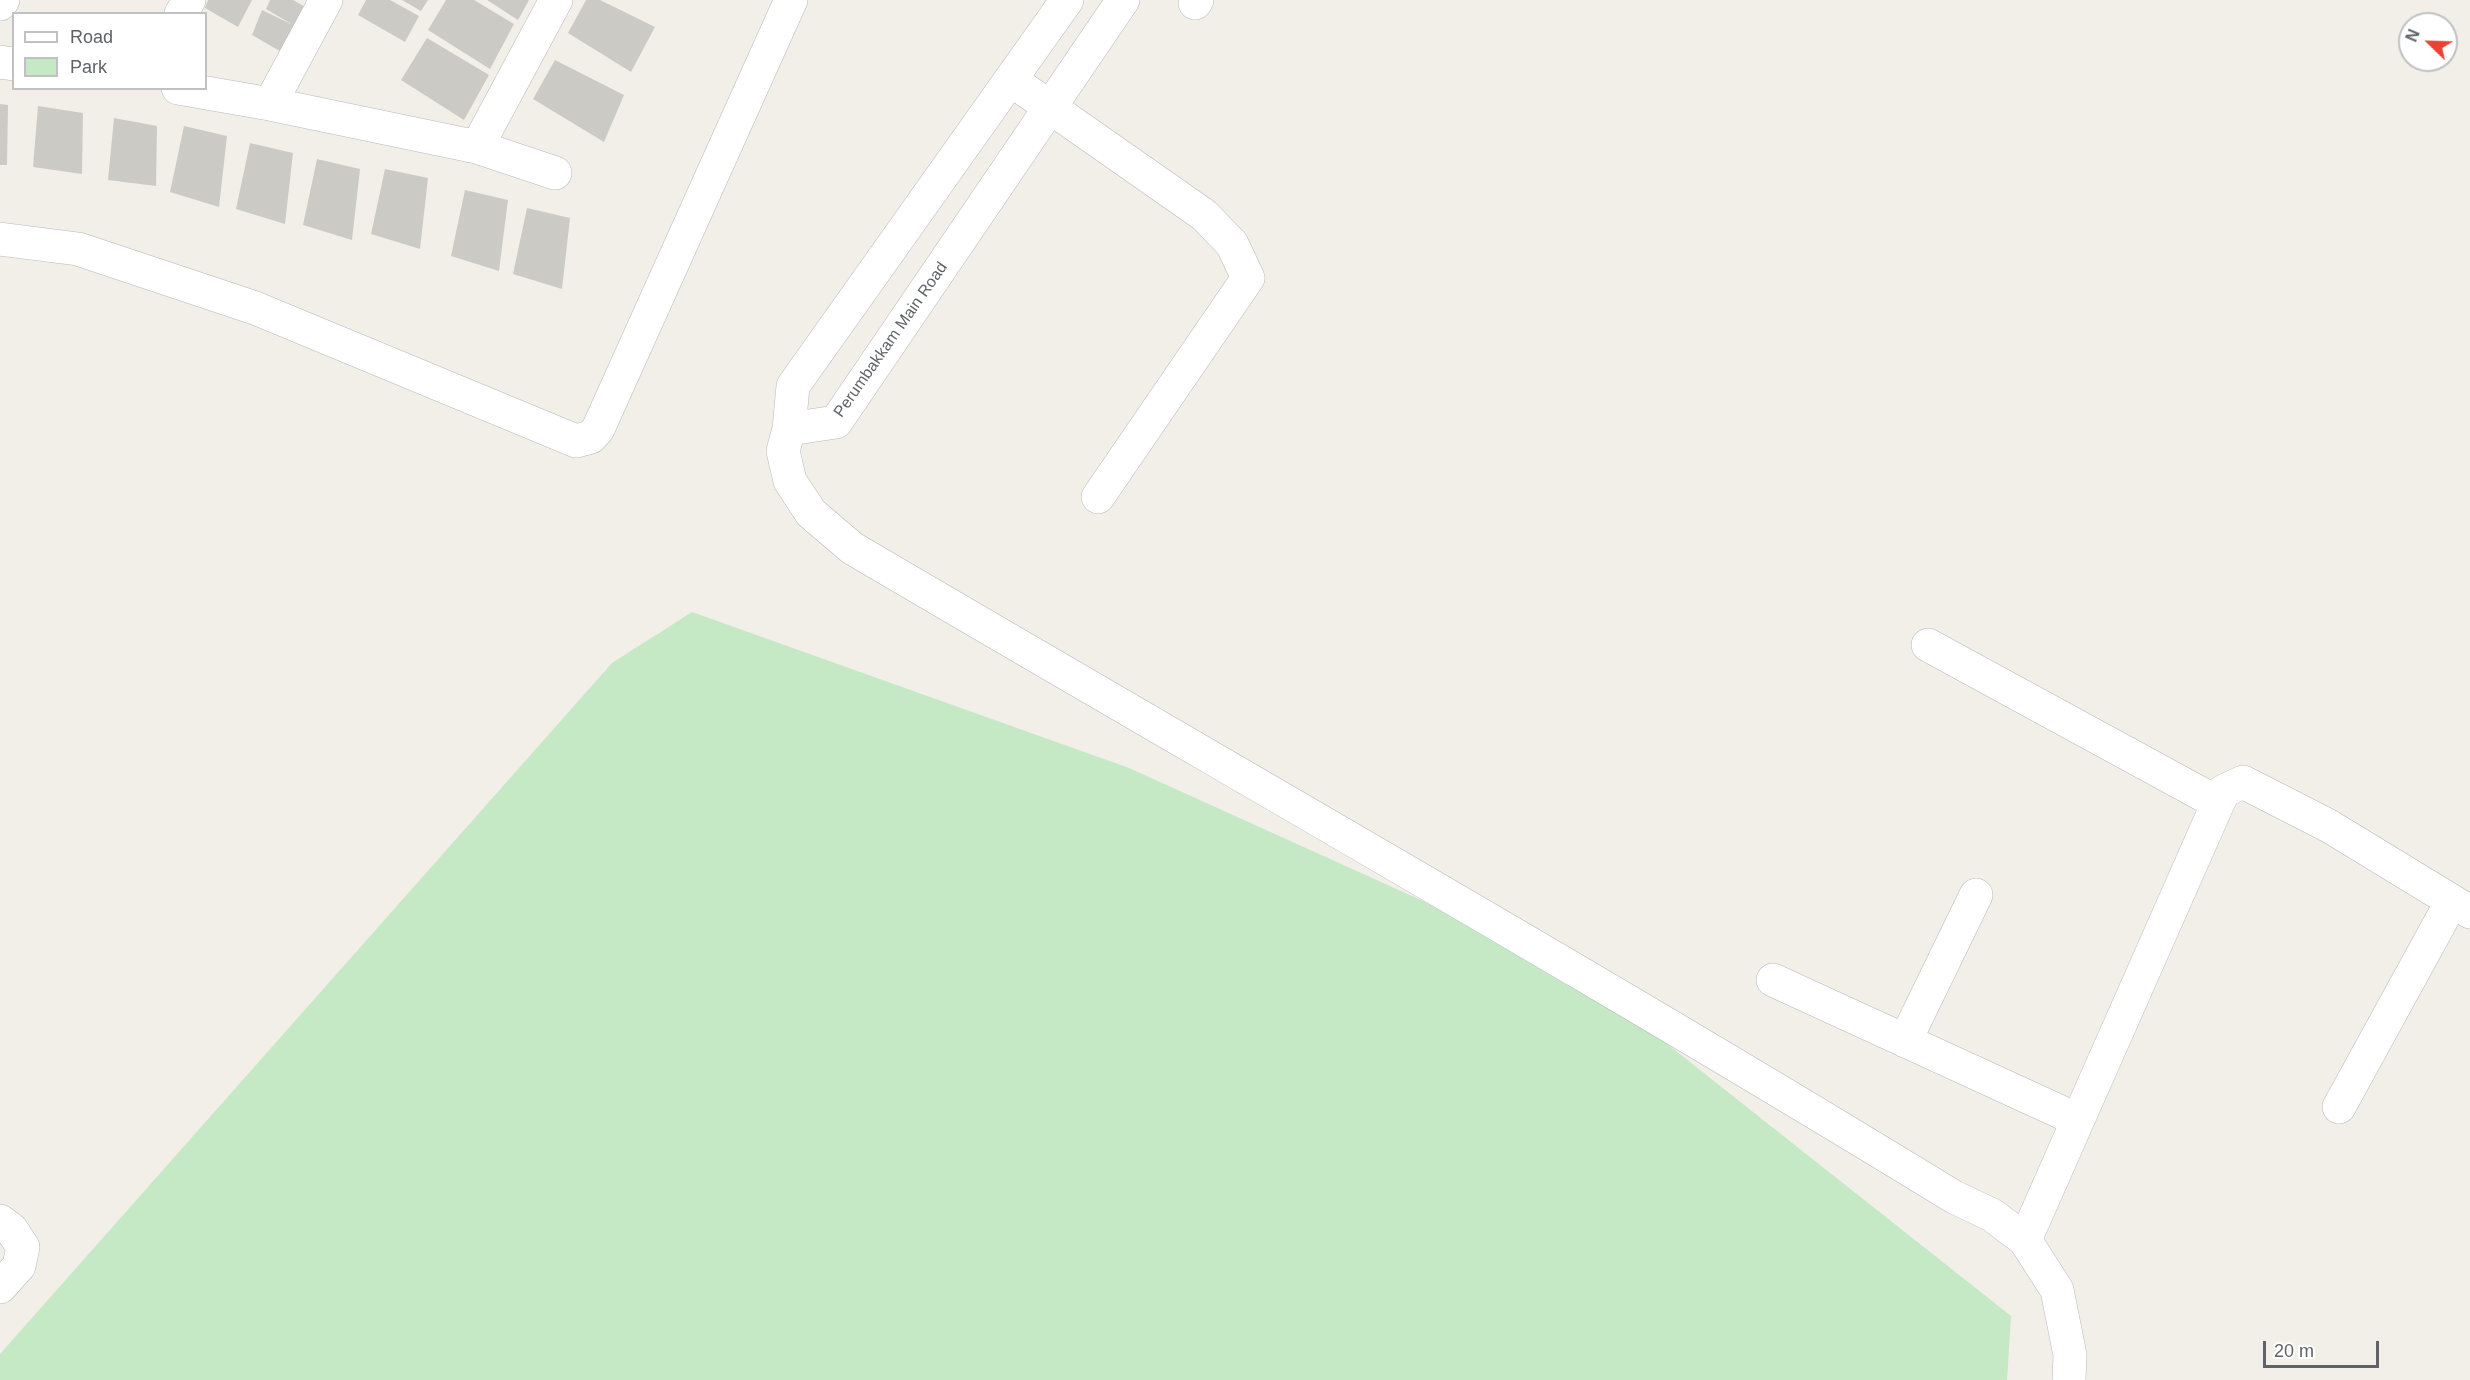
<!DOCTYPE html>
<html>
<head>
<meta charset="utf-8">
<style>
	body { margin:0 }
	#map { position:relative; width:2470px; height:1380px; overflow:hidden; background:#f1efe8; font-family:Helvetica,sans-serif }
	canvas { display:block }
	.legend { position:absolute; left:12px; top:12px; width:195px; height:78px; box-sizing:border-box; background:#fff; border:2px solid #bfc1c3; margin:0; padding:8px 10px; list-style:none; font-size:18px; color:#5f6368 }
	.legend li { display:flex; align-items:center; gap:12px; height:30px }
	.legend b { width:30px; border:2px solid #bfc1c3 }
	.north { position:absolute; left:2398px; top:12px; width:60px; height:60px; box-sizing:border-box; background:#fff; border:2px solid #bfc1c3; border-radius:50%; rotate:293deg; font-size:16px; font-weight:700; line-height:24px; text-align:center; color:#5f6368 }
	.north::after { content:''; display:block; margin:auto; width:21px; height:27px; background:#ea4335; clip-path:polygon(50% 0,100% 100%,50% 72%,0 100%) }
	.scale { position:absolute; left:2263px; top:1341px; width:116px; height:27px; box-sizing:border-box; border:3px solid #5f6368; border-top:0; padding-left:8px; font-size:18px; line-height:21px; white-space:nowrap; color:#5f6368; -webkit-text-stroke:4px #fff; paint-order:stroke }
</style>
</head>
<body>
<div id="map">
<canvas width="2470" height="1380"></canvas>
<ul class="legend">
<li><b style="height:8px;background:#fff"></b>Road</li>
<li><b style="height:16px;background:#c5e8c5"></b>Park</li>
</ul>
<div class="north">N</div>
<div class="scale">20 m</div>
</div>
<script>
const c = document.querySelector('canvas').getContext('2d');
c.lineJoin = 'round';
function fillPath(path, color) {
  c.fillStyle = color;
  c.fill(path, 'evenodd');
}
function stroke(path, color, width, dash) {
  c.strokeStyle = color;
  c.lineWidth = width;
  c.lineCap = dash ? 'butt' : 'round';
  c.setLineDash(dash || []);
  c.stroke(path);
}
function drawText(font, color, halo, rows, align = 'center') {
  c.font = font + ' Helvetica,sans-serif';
  c.lineWidth = 4.5;
  c.setLineDash([]);
  c.textBaseline = 'middle';
  c.strokeStyle = halo;
  c.fillStyle = color;
  for (const [text, x, y, turn = 0] of rows) {
    c.save();
    c.translate(x, y);
    c.rotate((+turn || 0) * Math.PI / 180);
    c.textAlign = isNaN(turn) ? turn : align;
    if (halo) c.strokeText(text, 0, 0);
    c.fillText(text, 0, 0);
    c.restore();
  }
}
const green = new Path2D(`
	M 692,612 L 1129,768 L 1571,968 L 2011,1316 L 2007,1380 L 0,1380 L 0,1354 L 612,663 Z`);
const building = new Path2D(`
	M 208,0 L 252,0 L 238,27 L 205,8 Z
	M 270,0 L 293,0 L 309,9 L 285,54 L 252,35 L 262,10 L 293,25 L 266,9 Z
	M 366,0 L 390,0 L 419,16 L 405,42 L 358,15 Z
	M 402,0 L 428,0 L 421,11 Z
	M 446,0 L 474,0 L 514,24 L 490,69 L 428,30 Z
	M 487,0 L 529,0 L 518,20 Z
	M 586,0 L 600,0 L 655,27 L 631,72 L 568,33 Z
	M 427,38 L 489,75 L 464,120 L 401,80 Z
	M 555,60 L 624,95 L 604,142 L 533,99 Z
	M 0,104 L 8,105 L 7,165 L 0,165 Z
	M 38,106 L 83,113 L 82,174 L 33,167 Z
	M 114,118 L 157,126 L 156,186 L 108,180 Z
	M 184,126 L 227,136 L 219,207 L 170,192 Z
	M 250,143 L 293,153 L 285,224 L 236,209 Z
	M 317,159 L 360,169 L 352,240 L 303,225 Z
	M 385,169 L 428,178 L 420,249 L 371,234 Z
	M 465,190 L 508,200 L 499,271 L 451,256 Z
	M 527,208 L 570,218 L 562,289 L 513,274 Z`);
const minor = new Path2D(`
	M 1067,0 L 793,386 L 789,429 L 783,451 L 790,481 L 811,513 L 852,548 C 1219,764 1590,974 1954,1197 L 1992,1215 L 2025,1240 L 2057,1290 L 2070,1355 L 2069,1380
	M 1195,3 L 1197,0
	M 0,4 L 3,0
	M 181,14 L 189,0
	M 0,62 L 14,64
	M 1011,80 L 1204,215 L 1232,244 L 1248,278 L 1098,497
	M 178,88 L 270,104 L 477,147 L 555,173
	M 270,104 L 326,0
	M 477,147 L 556,0
	M 0,239 L 78,249 L 255,308 L 576,441 L 591,437 L 598,429 L 791,0
	M 789,429 L 836,422 L 1123,0
	M 1928,645 L 2218,803 L 2224,791 L 2243,782 L 2329,826 L 2470,912
	M 1773,980 L 2078,1120
	M 1905,1041 L 1976,895
	M 2339,1107 L 2452,901
	M 0,1221 L 11,1229 L 23,1247 L 19,1266 L 0,1287
	M 2025,1240 L 2218,803`);
const streetNames = [
	["Perumbakkam Main Road",891,340,-55]
];
fillPath(green, '#c5e8c5');
fillPath(building, '#cccac5');
stroke(minor, '#b5b8bc', 34);
stroke(minor, '#fff', 33);
drawText('16px', '#5f6368', '#fff', streetNames);
</script>
</body>
</html>
